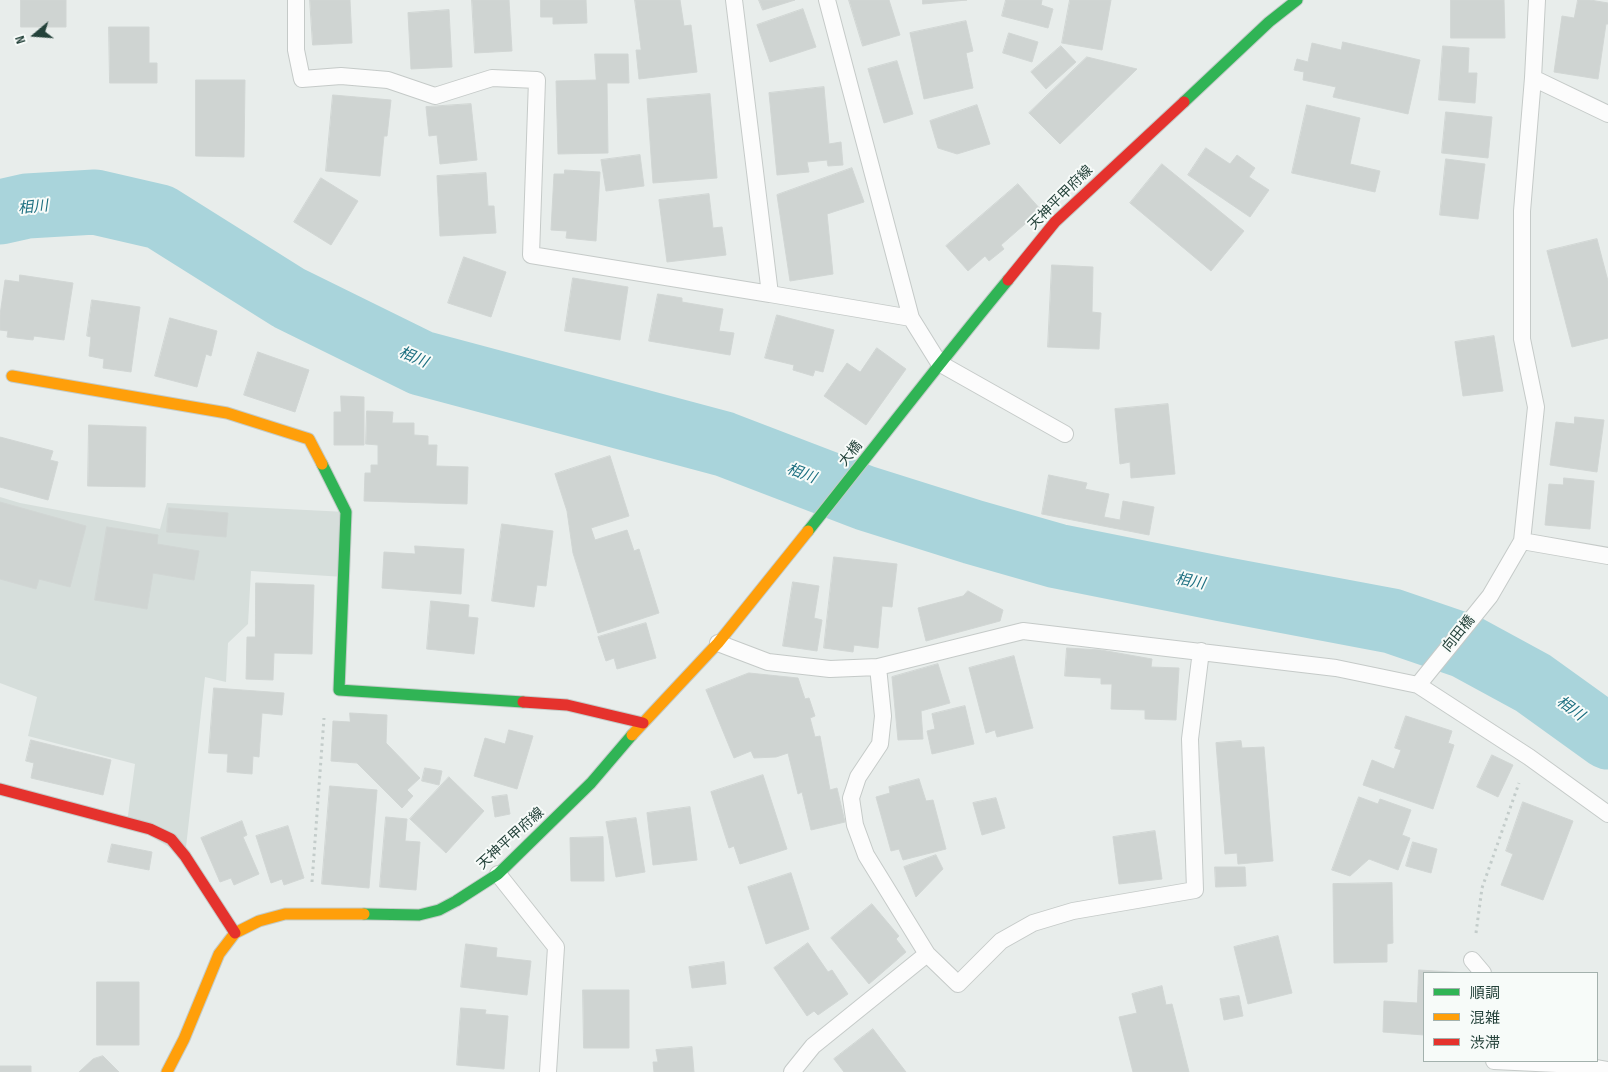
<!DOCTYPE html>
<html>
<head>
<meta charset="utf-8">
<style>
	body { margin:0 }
	#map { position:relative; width:1608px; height:1072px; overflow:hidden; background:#e8edeb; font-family:"Sofia Sans Condensed","Noto Sans JP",sans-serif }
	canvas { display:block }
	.legend { position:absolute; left:1423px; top:972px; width:175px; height:90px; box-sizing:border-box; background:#f7fbf9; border:1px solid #a3b1ad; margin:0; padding:6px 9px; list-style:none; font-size:15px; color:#24423a }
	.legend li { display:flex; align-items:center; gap:10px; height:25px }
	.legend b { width:25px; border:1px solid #a3b1ad }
	.north { position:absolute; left:10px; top:10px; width:50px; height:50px; -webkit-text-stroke:4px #f7fbf9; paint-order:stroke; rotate:252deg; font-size:14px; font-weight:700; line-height:20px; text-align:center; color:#24423a }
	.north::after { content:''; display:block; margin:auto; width:18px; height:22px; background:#24423a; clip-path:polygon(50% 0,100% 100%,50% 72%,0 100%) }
</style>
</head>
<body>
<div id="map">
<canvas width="1608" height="1072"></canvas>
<ul class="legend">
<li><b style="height:6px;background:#30b455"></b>順調</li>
<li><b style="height:6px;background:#ff9f0a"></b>混雑</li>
<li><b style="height:6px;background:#e5322d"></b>渋滞</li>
</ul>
<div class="north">N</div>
</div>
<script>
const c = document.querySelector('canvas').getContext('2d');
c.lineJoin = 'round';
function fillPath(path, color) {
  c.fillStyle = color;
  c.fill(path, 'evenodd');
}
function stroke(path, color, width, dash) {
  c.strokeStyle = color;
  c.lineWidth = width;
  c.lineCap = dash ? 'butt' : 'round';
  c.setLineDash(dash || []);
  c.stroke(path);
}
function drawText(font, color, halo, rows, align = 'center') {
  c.font = font + ' "Sofia Sans Condensed","Noto Sans JP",sans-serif';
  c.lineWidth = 4;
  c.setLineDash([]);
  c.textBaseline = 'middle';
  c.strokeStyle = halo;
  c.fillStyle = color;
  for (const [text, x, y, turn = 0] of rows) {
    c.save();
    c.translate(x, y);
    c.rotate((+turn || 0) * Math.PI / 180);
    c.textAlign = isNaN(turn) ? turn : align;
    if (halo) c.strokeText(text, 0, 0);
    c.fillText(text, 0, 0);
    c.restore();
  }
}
const built = new Path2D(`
	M 0,497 L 20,503 L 160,529 L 167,503 L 346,512 L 344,577 L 251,571 L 248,624 L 228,643 L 226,682 L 205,677 L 185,856 L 127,823 L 135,764 L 28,736 L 37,697 L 0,683 Z`);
const river = new Path2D(`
	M 0,212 L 27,206 L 95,202 L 160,217 L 289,298 L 421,363 L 724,444 L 865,498 L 973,532 L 1057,556 L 1222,589 L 1392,621 L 1465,646 L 1533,683 L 1608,737`);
const building = new Path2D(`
	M 21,0 L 66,0 L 66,27 L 21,27 Z
	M 310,0 L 350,0 L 352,43 L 313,45 Z
	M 472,0 L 509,0 L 512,51 L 475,53 Z
	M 541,0 L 586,0 L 587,23 L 553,24 L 553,17 L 541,17 Z
	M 635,0 L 680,0 L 684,26 L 691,25 L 697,72 L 639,79 L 636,50 L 641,50 Z
	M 759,0 L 795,0 L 763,10 Z
	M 849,0 L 889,0 L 900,35 L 863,46 Z
	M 923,0 L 967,0 L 923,4 Z
	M 1006,0 L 1042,0 L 1041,5 L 1053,9 L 1048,28 L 1002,16 Z
	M 1070,0 L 1111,0 L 1102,50 L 1062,43 Z
	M 1451,0 L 1504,0 L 1505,38 L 1451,38 Z
	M 1578,0 L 1590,0 L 1608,3 L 1608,24 L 1606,24 L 1598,79 L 1554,72 L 1562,16 L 1574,18 Z
	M 803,9 L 816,47 L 770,62 L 757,25 Z
	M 449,10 L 452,67 L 411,69 L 408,13 Z
	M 966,21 L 973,51 L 966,53 L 973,88 L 924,99 L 910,33 Z
	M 109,27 L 149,27 L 149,63 L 157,63 L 157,83 L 110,83 Z
	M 1009,33 L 1038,42 L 1032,62 L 1003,53 Z
	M 1343,42 L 1420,60 L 1408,114 L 1333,97 L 1336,87 L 1303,80 L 1304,72 L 1294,70 L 1297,59 L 1308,62 L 1312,43 L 1341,50 Z
	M 1061,46 L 1076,62 L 1046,89 L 1031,72 Z
	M 1443,46 L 1469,48 L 1468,73 L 1477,73 L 1475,103 L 1439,100 Z
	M 595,54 L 628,54 L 629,83 L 607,83 L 608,153 L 558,154 L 556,81 L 596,80 Z
	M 1087,57 L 1137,69 L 1060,144 L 1029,113 Z
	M 897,61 L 913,114 L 884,123 L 868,69 Z
	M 196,80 L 245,80 L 244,157 L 196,156 Z
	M 824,87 L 829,144 L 841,142 L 843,165 L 828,166 L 827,160 L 807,162 L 809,172 L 777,175 L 769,93 Z
	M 710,94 L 717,178 L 653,183 L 647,99 Z
	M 333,95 L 391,100 L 387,136 L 384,136 L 380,176 L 326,171 Z
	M 471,104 L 477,160 L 440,164 L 437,135 L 429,136 L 426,107 Z
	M 977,105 L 990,144 L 957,154 L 938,148 L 930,121 Z
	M 1307,105 L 1360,118 L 1350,164 L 1380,171 L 1375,192 L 1292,173 Z
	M 1446,112 L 1492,117 L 1488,158 L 1442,153 Z
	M 1206,148 L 1230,164 L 1237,155 L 1255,168 L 1249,177 L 1269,190 L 1250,217 L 1188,175 Z
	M 640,155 L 644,186 L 606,191 L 601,160 Z
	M 1446,159 L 1485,164 L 1478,219 L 1440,215 Z
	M 1162,164 L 1244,231 L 1211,271 L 1130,203 Z
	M 852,168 L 864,202 L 827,214 L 833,274 L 790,281 L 777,195 Z
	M 565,170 L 600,172 L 596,241 L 566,238 L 567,231 L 551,230 L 554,174 L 564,174 Z
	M 486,173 L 488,206 L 494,206 L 496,233 L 440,236 L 437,176 Z
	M 321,178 L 358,201 L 331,245 L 294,222 Z
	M 1018,184 L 1041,210 L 1001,245 L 1004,249 L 989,261 L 985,256 L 968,271 L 946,246 Z
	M 709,194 L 713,228 L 722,227 L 726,255 L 667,262 L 659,200 Z
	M 1597,239 L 1608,281 L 1608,338 L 1572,347 L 1547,251 Z
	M 464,257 L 506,272 L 491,317 L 448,303 Z
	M 1052,265 L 1093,267 L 1092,312 L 1101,313 L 1099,349 L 1048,347 Z
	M 20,275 L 73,283 L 64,340 L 34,336 L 33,340 L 7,337 L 8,331 L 0,330 L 0,315 L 5,280 L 19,282 Z
	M 573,278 L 628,287 L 620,340 L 565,331 Z
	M 658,294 L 682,298 L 682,302 L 723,309 L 719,331 L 734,333 L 730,355 L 649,341 Z
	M 92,300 L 140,307 L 131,372 L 103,368 L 104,359 L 89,356 L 91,337 L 87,336 Z
	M 777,315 L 834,330 L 823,372 L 815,370 L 813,376 L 793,370 L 794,365 L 765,358 Z
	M 170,318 L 217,331 L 211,356 L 206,354 L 197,387 L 155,376 Z
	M 1494,336 L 1503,391 L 1463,396 L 1455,342 Z
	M 877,348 L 906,369 L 866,425 L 824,396 L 847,363 L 860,372 Z
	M 258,352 L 309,370 L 295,412 L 244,395 Z
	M 341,396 L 364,397 L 364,445 L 334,445 L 334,412 L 341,412 Z
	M 1168,404 L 1175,474 L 1131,478 L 1130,462 L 1120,464 L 1115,409 Z
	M 367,411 L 393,412 L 392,423 L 414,423 L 414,435 L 428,436 L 428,445 L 437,445 L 436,466 L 468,467 L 467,504 L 364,501 L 365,473 L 371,473 L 371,465 L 378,465 L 378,445 L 366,444 Z
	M 1575,417 L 1604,420 L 1597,472 L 1550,465 L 1556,422 L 1574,424 Z
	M 89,425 L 146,427 L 145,487 L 88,486 Z
	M 0,437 L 53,451 L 50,460 L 58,462 L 48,500 L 0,487 Z
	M 610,456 L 629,516 L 591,528 L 595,540 L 627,530 L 634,551 L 639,549 L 659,613 L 598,633 L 573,553 L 567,511 L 555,474 Z
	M 1049,475 L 1087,483 L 1085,489 L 1109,494 L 1104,517 L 1120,520 L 1123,501 L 1154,507 L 1149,535 L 1042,514 Z
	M 1564,478 L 1594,481 L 1590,529 L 1545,525 L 1549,484 L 1563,485 Z
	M 0,502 L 86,526 L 70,587 L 39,579 L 36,589 L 0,579 Z
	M 169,508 L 228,513 L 226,537 L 167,532 Z
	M 502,524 L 553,531 L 546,586 L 537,585 L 534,607 L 492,601 Z
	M 107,527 L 158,535 L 157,544 L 199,551 L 194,580 L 153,573 L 147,609 L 95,600 Z
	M 415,546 L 464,549 L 461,594 L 382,588 L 384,552 L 415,554 Z
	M 834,557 L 897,564 L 892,607 L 882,606 L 878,648 L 854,645 L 853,652 L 824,648 Z
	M 793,582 L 819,586 L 814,618 L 822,620 L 817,651 L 783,646 Z
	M 256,583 L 314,585 L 312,654 L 274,653 L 273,680 L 246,679 L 247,637 L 255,637 Z
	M 968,591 L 1003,610 L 1000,621 L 926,641 L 918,608 L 963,596 Z
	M 431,601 L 469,605 L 468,617 L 478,618 L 474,654 L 427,649 Z
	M 646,623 L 656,658 L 617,669 L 614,658 L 606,661 L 598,637 Z
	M 1067,648 L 1101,650 L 1152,659 L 1151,667 L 1179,668 L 1176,720 L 1145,719 L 1145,710 L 1111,709 L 1112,684 L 1101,684 L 1101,678 L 1065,676 Z
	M 1014,656 L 1033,728 L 997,737 L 995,730 L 986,733 L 969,668 Z
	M 938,664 L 950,703 L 921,711 L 923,739 L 898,740 L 892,677 Z
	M 749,673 L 798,678 L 805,699 L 809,698 L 815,716 L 810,718 L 815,737 L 820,736 L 830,790 L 837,788 L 845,822 L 811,830 L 802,792 L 798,794 L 788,753 L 776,757 L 754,758 L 751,751 L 734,758 L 706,690 Z
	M 214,688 L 284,693 L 282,715 L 262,713 L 259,757 L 253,756 L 252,774 L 227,772 L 228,754 L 209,753 Z
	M 965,706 L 974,744 L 932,754 L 927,731 L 935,729 L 932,714 Z
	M 350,713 L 387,715 L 386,743 L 420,778 L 407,790 L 413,796 L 402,808 L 357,763 L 331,761 L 333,721 L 350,722 Z
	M 1406,716 L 1452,731 L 1448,743 L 1454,745 L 1433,809 L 1363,785 L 1372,760 L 1394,769 L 1401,750 L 1395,748 Z
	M 509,730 L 533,736 L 517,789 L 474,776 L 485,738 L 505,744 Z
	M 31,740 L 111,760 L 103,795 L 31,778 L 34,763 L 26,761 Z
	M 1241,741 L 1242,748 L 1264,747 L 1273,861 L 1238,864 L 1237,853 L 1225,854 L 1216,743 Z
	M 1492,755 L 1513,765 L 1498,797 L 1477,787 Z
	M 425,768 L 442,771 L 439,785 L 422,781 Z
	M 763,775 L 787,849 L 740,864 L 734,846 L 729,848 L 711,792 Z
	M 449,777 L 484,811 L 446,853 L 410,819 Z
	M 919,779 L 926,801 L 933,800 L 946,849 L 903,860 L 899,849 L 891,851 L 876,797 L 890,793 L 889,787 Z
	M 330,786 L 377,790 L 369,888 L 322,884 Z
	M 507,795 L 510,814 L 495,817 L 492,797 Z
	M 1359,797 L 1378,804 L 1380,799 L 1411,810 L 1402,835 L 1410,838 L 1398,870 L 1369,859 L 1350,876 L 1332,870 Z
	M 996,798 L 1005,828 L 982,835 L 973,803 Z
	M 1523,802 L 1573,821 L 1543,900 L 1501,885 L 1513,854 L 1506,851 Z
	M 690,807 L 697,860 L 653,865 L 647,813 Z
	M 386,817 L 407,819 L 405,841 L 420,842 L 416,890 L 380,887 Z
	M 636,818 L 645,872 L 616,877 L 606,822 Z
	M 242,821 L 247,835 L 243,837 L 259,874 L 234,885 L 231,878 L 220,882 L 201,838 Z
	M 288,826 L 304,878 L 284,885 L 282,879 L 271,883 L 256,836 Z
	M 1155,831 L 1162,879 L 1119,884 L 1113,837 Z
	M 603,837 L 604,881 L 571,881 L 570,838 Z
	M 1413,842 L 1437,849 L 1431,873 L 1406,866 Z
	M 112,844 L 152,852 L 149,870 L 108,862 Z
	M 936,855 L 943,869 L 916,897 L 904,867 Z
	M 1215,867 L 1245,867 L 1246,886 L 1216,887 Z
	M 791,873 L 809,929 L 766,944 L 748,887 Z
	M 1392,883 L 1393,943 L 1387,944 L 1387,962 L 1334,963 L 1333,884 Z
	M 872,904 L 899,936 L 896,939 L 906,952 L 869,984 L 831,938 Z
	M 1278,936 L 1292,993 L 1248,1004 L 1234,947 Z
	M 808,943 L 828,972 L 832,970 L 848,994 L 818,1015 L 814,1011 L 807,1016 L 774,968 Z
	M 466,944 L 497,948 L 496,957 L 531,961 L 527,995 L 461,987 Z
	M 724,962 L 726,984 L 692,988 L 689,967 Z
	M 1419,970 L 1467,973 L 1424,973 L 1424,1035 L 1383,1032 L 1384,1001 L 1417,1003 Z
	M 97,982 L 139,982 L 139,1045 L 97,1045 Z
	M 1162,986 L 1166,1005 L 1172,1004 L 1189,1072 L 1133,1072 L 1119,1017 L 1137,1013 L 1132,994 Z
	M 583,990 L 629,990 L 629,1048 L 584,1048 Z
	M 1239,996 L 1243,1016 L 1224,1020 L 1220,999 Z
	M 461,1008 L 486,1010 L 485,1014 L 508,1016 L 504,1069 L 457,1065 Z
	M 873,1029 L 906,1072 L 844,1072 L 834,1059 Z
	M 692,1047 L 694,1072 L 654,1072 L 653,1062 L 658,1062 L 656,1050 Z
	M 103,1056 L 119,1072 L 79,1072 L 93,1059 Z
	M 0,1066 L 31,1066 L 31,1072 L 0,1072 Z`);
const path = new Path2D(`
	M 312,882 L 324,718
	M 1476,933 L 1482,888 L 1519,783`);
const lane = new Path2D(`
	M 296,0 L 296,50 L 302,79 L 341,76 L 388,80 L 435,96 L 492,78 L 537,80 L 531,255 L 770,294
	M 734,0 L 770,294 L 911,318 L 939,363 L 1065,434
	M 827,0 L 911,318
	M 1533,78 L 1608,114
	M 1522,541 L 1608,556
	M 718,643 L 768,662 L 830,669 L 878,667 L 1023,631 L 1336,668 L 1418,685 L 1529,757 L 1608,814
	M 878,667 L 883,716 L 880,744 L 858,777 L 851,798 L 855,825 L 866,855 L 927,954
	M 1418,685 L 1490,596 L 1522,541 L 1536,407 L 1522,339 L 1522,211 L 1533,78 L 1537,0
	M 498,874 L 556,947 L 548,1072
	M 1472,960 L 1483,973
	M 1494,1061 L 1578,1065 L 1608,1070
	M 792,1072 L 813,1046 L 927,954 L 958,984 L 1001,941 L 1033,923 L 1073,911 L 1195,890 L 1190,739 L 1201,651`);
const fast = new Path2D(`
	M 1184,102 L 1269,22 L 1297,0
	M 322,464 L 346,512 L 339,690 L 523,702
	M 808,531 C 875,447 940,362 1008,280
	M 364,914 L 419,915 L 439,910 L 456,901 L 498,874 L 591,783 L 632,735`);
const slow = new Path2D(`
	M 12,376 L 227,413 L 309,439 L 322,464
	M 632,735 L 718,643 L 808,531
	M 167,1072 L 184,1039 L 219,954 L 235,933 L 259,921 L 285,914 L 364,914`);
const jam = new Path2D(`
	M 1008,280 L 1055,222 L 1184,102
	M 523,702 L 567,705 L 643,723
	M 0,789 L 150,829 L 171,839 L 185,856 L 235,933`);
const streetNames = [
	["天神平甲府線",1061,198,-45],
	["大橋",851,454,-51],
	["向田橋",1459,634,-51],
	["天神平甲府線",511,839,-42]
];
const waterNames = [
	["相川",33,208,-6],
	["相川",413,358,23],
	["相川",801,474,21],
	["相川",1190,582,11],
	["相川",1570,709,36]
];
fillPath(built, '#d6dedb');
stroke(river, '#a9d4db', 65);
fillPath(building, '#cfd4d2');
stroke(building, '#d1d6d4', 1);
stroke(lane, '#c5cac8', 18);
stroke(fast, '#c3cbc8', 13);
stroke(slow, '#c3cbc8', 13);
stroke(jam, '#c3cbc8', 13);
stroke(path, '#c3ccca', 3, [2.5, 4]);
stroke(lane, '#fcfcfc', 16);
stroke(fast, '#30b455', 11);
stroke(slow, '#ff9f0a', 11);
stroke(jam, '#e5322d', 11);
drawText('14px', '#24423a', '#f7fbf9', streetNames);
drawText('italic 15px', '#1c6f80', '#f7fbf9', waterNames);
</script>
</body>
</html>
